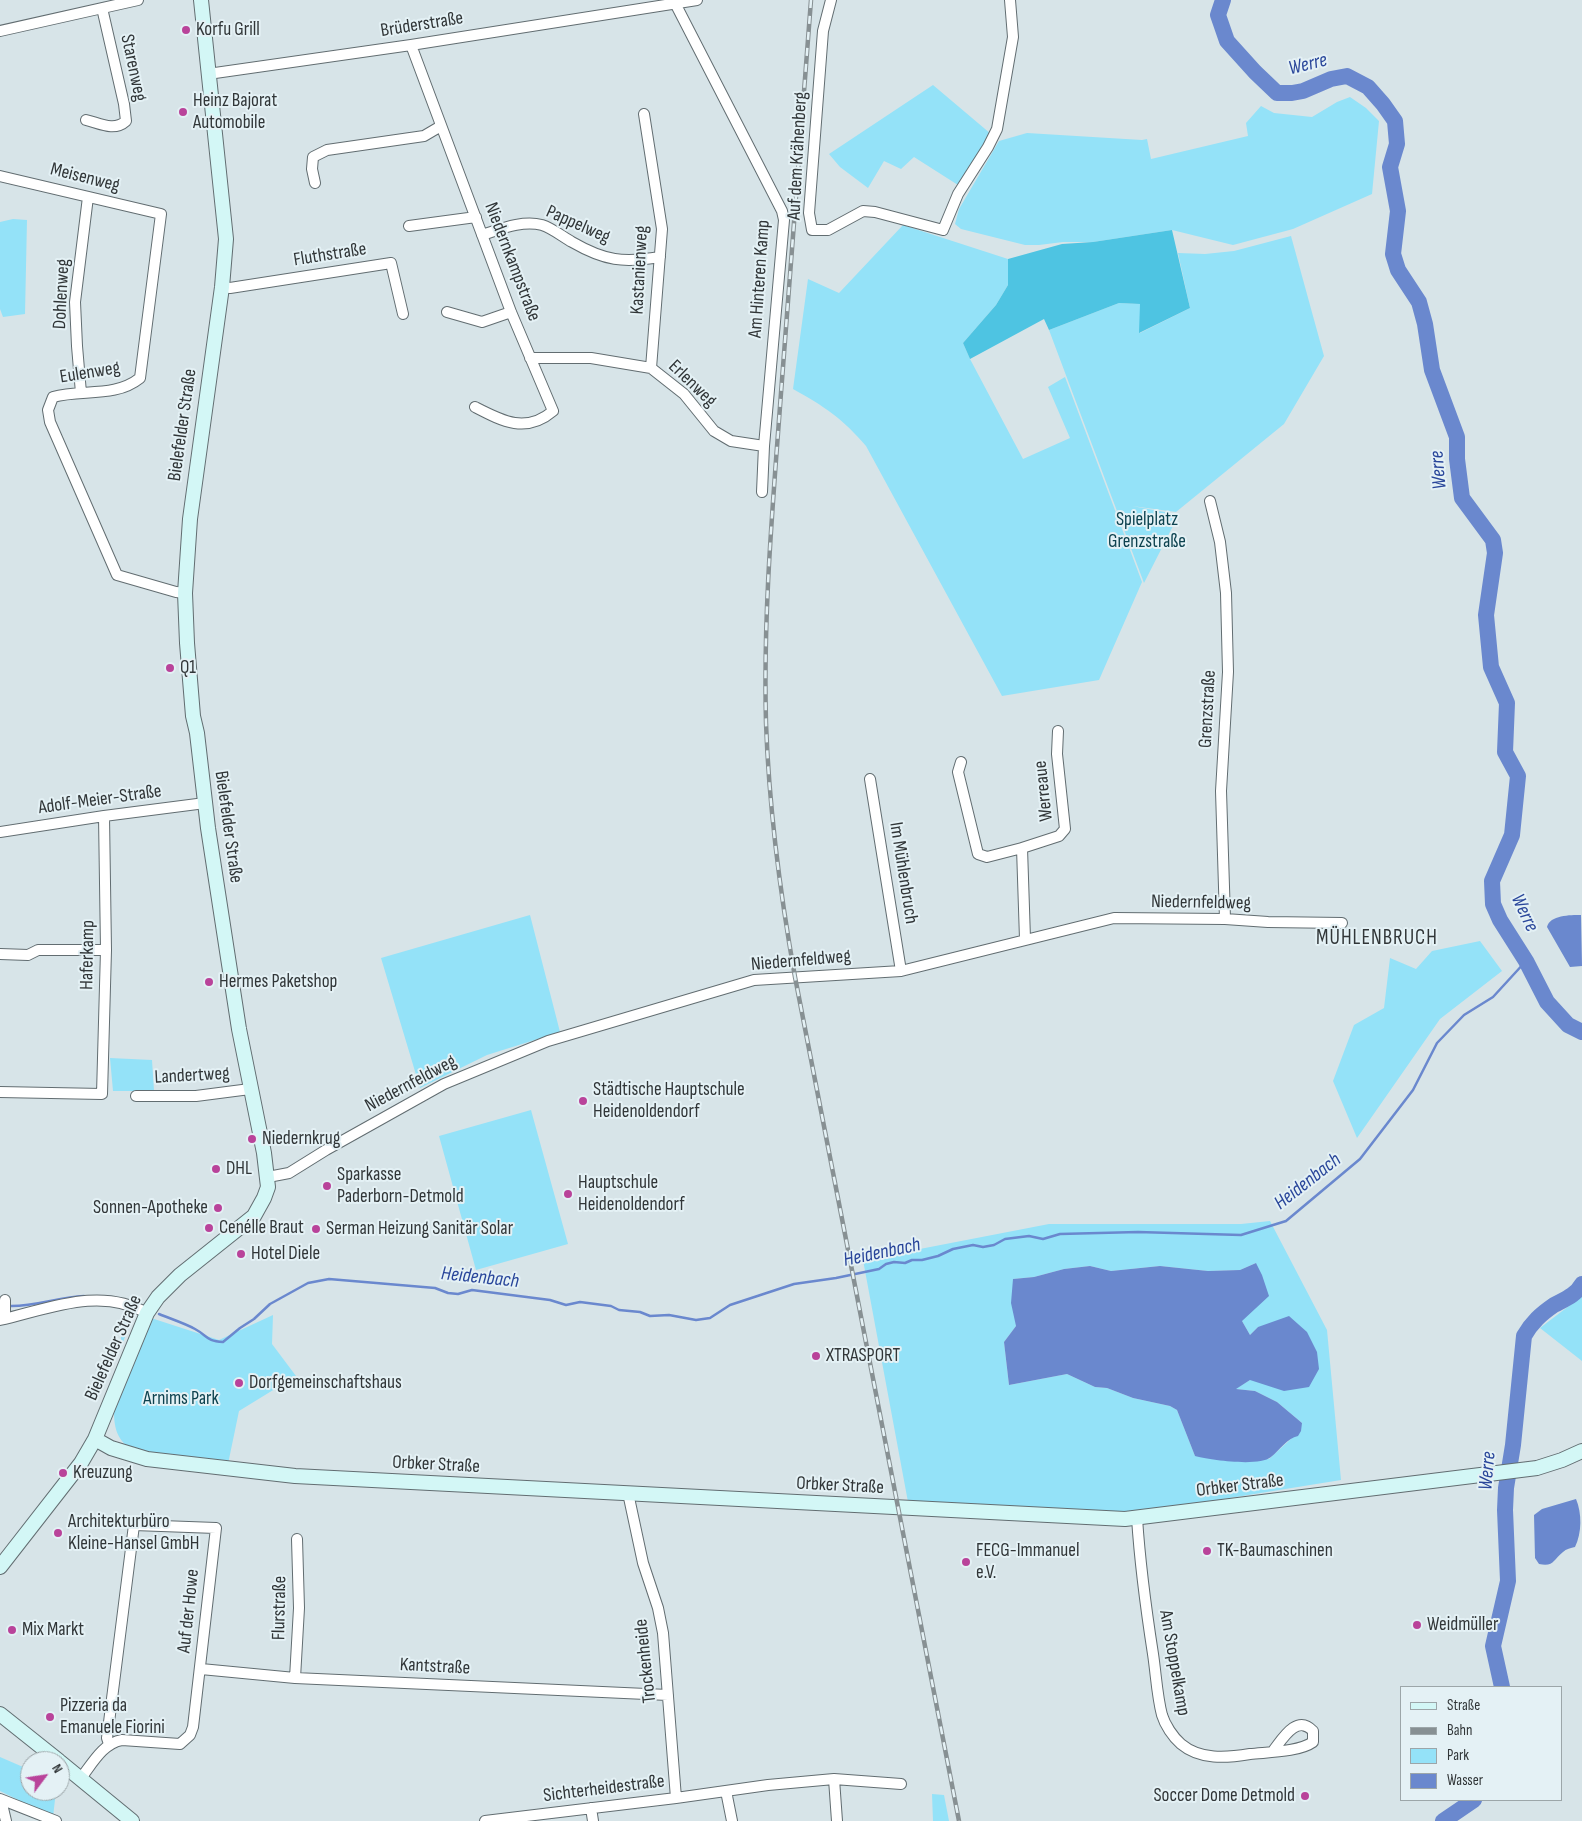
<!DOCTYPE html>
<html>
<head>
<meta charset="utf-8">
<style>
	body { margin:0 }
	#map { position:relative; width:1582px; height:1821px; overflow:hidden; background:#d7e4e8; font-family:"Sofia Sans Condensed",sans-serif }
	canvas { display:block }
	.legend { position:absolute; left:1400px; top:1686px; width:162px; height:115px; box-sizing:border-box; background:#e4f1f5; border:1px solid #9ca6a9; margin:0; padding:6px 9px; list-style:none; font-size:15px; color:#313638 }
	.legend li { display:flex; align-items:center; gap:10px; height:25px }
	.legend b { width:25px; border:1px solid #9ca6a9 }
	.north { position:absolute; left:20px; top:1751px; width:50px; height:50px; box-sizing:border-box; background:#e4f1f5; border:1px solid #9ca6a9; border-radius:50%; rotate:59deg; font-size:14px; font-weight:700; line-height:20px; text-align:center; color:#313638 }
	.north::after { content:''; display:block; margin:auto; width:18px; height:22px; background:#b9439a; clip-path:polygon(50% 0,100% 100%,50% 72%,0 100%) }
</style>
</head>
<body>
<div id="map">
<canvas width="1582" height="1821"></canvas>
<ul class="legend">
<li><b style="height:6px;background:#d3f7f6"></b>Straße</li>
<li><b style="height:6px;background:#879093"></b>Bahn</li>
<li><b style="height:14px;background:#94e2f8"></b>Park</li>
<li><b style="height:14px;background:#6a88ce"></b>Wasser</li>
</ul>
<div class="north">N</div>
</div>
<script>
const c = document.querySelector('canvas').getContext('2d');
c.lineJoin = 'round';
function fillPath(path, color) {
  c.fillStyle = color;
  c.fill(path, 'evenodd');
}
function stroke(path, color, width, dash) {
  c.strokeStyle = color;
  c.lineWidth = width;
  c.lineCap = dash ? 'butt' : 'round';
  c.setLineDash(dash || []);
  c.stroke(path);
}
function drawText(font, color, halo, rows, align = 'center') {
  c.font = font + ' "Sofia Sans Condensed",sans-serif';
  c.lineWidth = 4;
  c.setLineDash([]);
  c.textBaseline = 'middle';
  c.strokeStyle = halo;
  c.fillStyle = color;
  for (const [text, x, y, turn = 0] of rows) {
    c.save();
    c.translate(x, y);
    c.rotate((+turn || 0) * Math.PI / 180);
    c.textAlign = isNaN(turn) ? turn : align;
    if (halo) c.strokeText(text, 0, 0);
    c.fillText(text, 0, 0);
    c.restore();
  }
}
const green = new Path2D(`
	M 933,85 L 991,134 L 958,185 L 914,157 L 901,169 L 884,161 L 868,188 L 840,167 L 829,154 Z
	M 1350,97 L 1366,108 L 1379,121 L 1372,194 L 1293,229 L 1233,245 L 1172,230 L 1093,242 L 1063,242 L 1039,245 L 1025,245 L 961,229 L 955,224 L 959,209 L 999,141 L 1027,133 L 1142,140 L 1147,139 L 1151,159 L 1248,136 L 1246,123 L 1261,106 L 1274,113 L 1312,117 L 1337,102 Z
	M 13,219 L 27,220 L 25,314 L 3,317 L 0,309 L 0,222 Z
	M 903,225 L 1008,259 L 1008,285 L 996,305 L 963,343 L 970,359 L 1023,459 L 1070,438 L 1048,387 L 1065,377 L 1142,582 L 1099,680 L 1002,696 L 866,446 C 843,419 824,406 793,389 L 808,279 L 839,293 Z
	M 1291,236 L 1324,356 L 1284,424 L 1176,512 L 1132,506 L 1170,513 L 1174,519 L 1174,524 L 1144,583 L 1049,330 L 1119,303 L 1140,304 L 1140,333 L 1190,308 L 1178,253 L 1205,254 L 1234,251 Z
	M 530,915 L 560,1032 L 487,1055 L 420,1088 L 381,958 Z
	M 1480,941 L 1502,971 L 1440,1019 L 1357,1138 L 1333,1081 L 1354,1025 L 1384,1008 L 1390,958 L 1416,969 L 1432,951 Z
	M 110,1058 L 152,1060 L 154,1091 L 113,1091 Z
	M 531,1110 L 568,1244 L 476,1270 L 439,1136 Z
	M 1270,1221 L 1327,1330 L 1341,1480 L 1137,1513 L 908,1502 L 863,1260 L 1049,1224 L 1241,1224 ZM 1256,1263 L 1242,1321 L 1250,1335 L 1258,1327 L 1250,1380 L 1235,1389 L 1255,1391 L 1277,1402 L 1302,1423 L 1293,1437 L 1269,1459 L 1195,1456 L 1177,1410 L 1170,1406 L 1133,1398 L 1107,1388 L 1095,1387 L 1067,1374 L 1009,1385 L 1004,1342 L 1016,1326 L 1013,1279 L 1034,1277 L 1064,1269 L 1090,1266 L 1111,1271 L 1160,1266 L 1208,1271 L 1240,1270 Z
	M 1582,1296 L 1582,1361 L 1540,1328 Z
	M 129,1309 L 135,1312 L 121,1347 L 121,1324 Z
	M 273,1315 L 272,1344 L 296,1376 L 239,1411 L 228,1464 C 209,1461 144,1456 130,1448 C 116,1439 114,1425 114,1411 L 151,1318 L 219,1340 Z
	M 0,1757 L 30,1770 L 30,1791 L 56,1791 L 53,1817 L 0,1791 Z
	M 932,1794 L 944,1795 L 949,1821 L 933,1821 Z`);
const forest = new Path2D(`
	M 1172,230 L 1190,308 L 1139,333 L 1140,304 L 1119,303 L 1049,330 L 1044,319 L 970,359 L 963,343 L 996,305 L 1008,285 L 1008,259 L 1062,244 L 1093,242 Z`);
const water = new Path2D(`
	M 1581,915 L 1582,966 L 1570,967 L 1547,927 C 1550,915 1570,915 1581,915 Z
	M 1256,1263 L 1262,1275 L 1269,1296 L 1242,1321 L 1250,1335 L 1258,1327 L 1289,1316 L 1307,1332 L 1317,1352 L 1319,1369 L 1309,1387 L 1284,1391 L 1250,1380 L 1236,1389 L 1255,1391 L 1277,1402 L 1302,1423 L 1301,1431 L 1298,1436 C 1287,1438 1280,1450 1271,1457 C 1259,1467 1210,1460 1195,1456 L 1177,1410 L 1170,1406 L 1133,1398 L 1107,1388 L 1095,1387 L 1067,1374 L 1009,1385 L 1004,1342 L 1016,1326 L 1011,1303 L 1013,1279 L 1034,1277 L 1064,1269 L 1090,1266 L 1111,1271 L 1160,1266 L 1208,1271 L 1240,1270 Z
	M 1576,1499 C 1582,1513 1582,1533 1575,1547 C 1571,1548 1566,1549 1563,1552 C 1553,1560 1554,1567 1539,1564 L 1535,1558 L 1534,1515 L 1542,1509 Z`);
const stream = new Path2D(`
	M 9,1306 C 34,1307 59,1297 84,1296
	M 159,1314 C 171,1319 184,1323 195,1329 C 208,1336 206,1341 223,1342 L 240,1328 L 254,1319 L 270,1304 L 308,1283 L 329,1279 L 435,1288 L 448,1293 L 458,1294 L 472,1290 L 550,1300 L 566,1305 L 580,1302 L 611,1306 L 619,1310 L 640,1312 L 650,1316 L 669,1315 L 696,1320 L 710,1318 L 730,1305 L 794,1284 L 836,1278 L 879,1269 L 886,1264 L 894,1262 L 905,1263 L 912,1260 L 922,1260 L 938,1256 L 953,1249 L 973,1245 L 983,1247 L 994,1245 L 1005,1239 L 1029,1236 L 1043,1239 L 1060,1234 L 1138,1232 L 1241,1235 L 1286,1221 L 1360,1159 L 1413,1090 L 1437,1043 L 1464,1015 L 1493,997 L 1526,961`);
const river = new Path2D(`
	M 1223,0 L 1218,15 L 1227,41 L 1255,72 L 1277,93 L 1292,93 L 1303,91 L 1331,79 L 1347,76 L 1368,87 L 1383,104 L 1395,121 L 1397,144 L 1390,167 L 1398,211 L 1393,254 L 1398,270 L 1419,302 L 1425,324 L 1432,370 L 1457,437 L 1457,459 L 1462,498 L 1493,540 L 1495,553 L 1486,615 L 1491,667 L 1507,703 L 1505,752 L 1518,776 L 1512,835 L 1492,881 L 1493,904 L 1500,920 L 1526,961 L 1547,1002 L 1568,1025 L 1582,1032
	M 1502,1687 L 1493,1646 L 1508,1581 L 1505,1510 L 1506,1488 L 1513,1445 L 1524,1336 C 1532,1322 1541,1314 1554,1305 C 1565,1299 1576,1295 1582,1284
	M 1443,1821 L 1474,1800`);
const street = new Path2D(`
	M 831,0 L 823,31 L 809,213 L 812,230 L 828,230 L 863,211 L 875,212 L 943,230 L 958,194 L 988,147 L 997,129 L 1013,37 L 1010,0
	M 675,3 L 782,211 L 784,220 L 764,446 L 762,492
	M 0,31 L 138,0
	M 411,45 L 511,312 L 553,411 C 526,434 502,421 475,407
	M 208,74 L 411,45 L 697,0
	M 644,114 L 662,229 L 651,368
	M 86,120 C 99,123 114,132 126,121 L 124,104 L 102,8
	M 0,176 L 161,214 L 140,378 C 115,398 82,389 53,397 L 48,410 L 50,422 L 117,575 L 176,592 L 185,593
	M 315,183 L 312,169 L 313,157 L 327,150 L 424,136 L 441,126
	M 409,226 L 476,217
	M 482,235 C 501,229 522,220 542,225 C 552,228 563,237 572,242 C 605,261 623,263 660,257
	M 222,287 L 230,288 L 391,263 L 403,314
	M 447,312 L 482,322 L 511,312
	M 530,358 L 591,358 L 651,368 L 684,394 L 714,431 L 731,441 L 764,446
	M 81,393 L 77,346 L 75,302 L 88,197
	M 1210,501 L 1220,542 L 1226,593 L 1228,672 L 1221,791 L 1225,919
	M 961,762 L 958,772 L 978,854 L 987,857 L 1022,848
	M 870,779 L 901,971
	M 0,832 L 104,816 L 205,803
	M 1025,939 L 1022,848 L 1059,836 L 1065,829 L 1057,754 L 1058,731
	M 0,954 L 28,955 L 38,950 L 106,950
	M 0,1092 L 102,1094 L 106,950 L 104,816
	M 136,1096 L 196,1096 L 250,1089
	M 268,1177 L 289,1173 L 326,1150 L 444,1084 L 548,1041 L 754,980 L 901,971 L 1114,918 L 1225,919 L 1268,922 L 1342,923
	M 5,1319 L 5,1300
	M 0,1320 C 48,1309 100,1286 147,1313
	M 628,1493 L 643,1563 L 658,1608 L 663,1633 L 676,1798
	M 1137,1518 C 1140,1564 1146,1609 1153,1654 C 1156,1674 1157,1696 1162,1715 C 1165,1725 1173,1737 1181,1744 C 1200,1760 1226,1758 1250,1754 C 1268,1752 1299,1752 1313,1742 L 1313,1731 C 1297,1714 1283,1738 1273,1751
	M 201,1669 L 295,1678 L 668,1695
	M 295,1678 L 299,1608 L 297,1539
	M 81,1778 C 92,1764 103,1743 122,1740 L 180,1744 L 190,1735 L 193,1727 L 216,1528 L 134,1525 L 107,1738 L 109,1744
	M 834,1779 L 837,1821
	M 726,1791 L 732,1821
	M 0,1799 L 56,1821
	M 1,1800 L 6,1821
	M 591,1808 L 593,1821
	M 485,1821 L 676,1798 L 768,1785 L 834,1779 L 901,1784`);
const secondary = new Path2D(`
	M 95,1439 L 111,1448 L 147,1459 L 295,1476 L 1125,1519 L 1537,1468 L 1562,1460 L 1582,1451
	M 0,1567 L 81,1463 L 95,1439 L 147,1313 L 158,1297 L 180,1275 L 254,1216 L 264,1198 L 268,1187 L 264,1153 L 239,1029 L 208,828 L 197,733 L 193,716 L 187,643 L 185,593 L 190,519 L 222,287 L 226,239 L 201,0
	M 0,1714 L 59,1761
	M 60,1762 L 132,1821`);
const rail = new Path2D(`
	M 811,0 C 801,131 791,262 781,393 C 773,503 763,612 766,723 C 769,808 780,893 795,977 L 959,1821`);
const markers = [
	[186,30,5,"#b9439a"],
	[183,112,5,"#b9439a"],
	[170,668,5,"#b9439a"],
	[209,982,5,"#b9439a"],
	[583,1101,5,"#b9439a"],
	[252,1139,5,"#b9439a"],
	[216,1169,5,"#b9439a"],
	[327,1186,5,"#b9439a"],
	[568,1194,5,"#b9439a"],
	[218,1208,5,"#b9439a"],
	[209,1228,5,"#b9439a"],
	[316,1229,5,"#b9439a"],
	[241,1254,5,"#b9439a"],
	[816,1356,5,"#b9439a"],
	[239,1383,5,"#b9439a"],
	[63,1473,5,"#b9439a"],
	[58,1533,5,"#b9439a"],
	[1207,1551,5,"#b9439a"],
	[966,1562,5,"#b9439a"],
	[1417,1625,5,"#b9439a"],
	[12,1630,5,"#b9439a"],
	[50,1717,5,"#b9439a"],
	[1305,1796,5,"#b9439a"]
];
const streetNames = [
	["Brüderstraße",422,25,-9],
	["Starenweg",133,68,78],
	["Auf dem Krähenberg",798,156,-87],
	["Meisenweg",85,178,14],
	["Pappelweg",578,225,24],
	["Fluthstraße",330,255,-9],
	["Niedernkampstraße",512,262,69],
	["Kastanienweg",640,270,-87],
	["Am Hinteren Kamp",760,279,-86],
	["Dohlenweg",62,294,-87],
	["Eulenweg",90,373,-9],
	["Erlenweg",692,384,44],
	["Bielefelder Straße",183,425,-82],
	["Grenzstraße",1208,709,-87],
	["Werreaue",1044,791,-96],
	["Adolf-Meier-Straße",100,800,-8],
	["Bielefelder Straße",228,827,82],
	["Im Mühlenbruch",903,873,81],
	["Niedernfeldweg",1201,903,1],
	["Haferkamp",88,955,-89],
	["Niedernfeldweg",801,961,-5],
	["Landertweg",192,1076,-3],
	["Niedernfeldweg",411,1084,-28],
	["Bielefelder Straße",114,1348,-66],
	["Orbker Straße",436,1465,3],
	["Orbker Straße",840,1486,3],
	["Orbker Straße",1240,1486,-7],
	["Flurstraße",280,1608,-89],
	["Auf der Howe",189,1611,-84],
	["Trockenheide",646,1661,-96],
	["Am Stoppelkamp",1174,1663,80],
	["Kantstraße",435,1667,3],
	["Sichterheidestraße",604,1789,-7]
];
const poiNames = [
	["Korfu Grill",196,30],
	["Heinz Bajorat",193,101],
	["Automobile",193,123],
	["Q1",180,668],
	["Hermes Paketshop",219,982],
	["Städtische Hauptschule",593,1090],
	["Heidenoldendorf",593,1112],
	["Niedernkrug",262,1139],
	["DHL",226,1169],
	["Sparkasse",337,1175],
	["Paderborn-Detmold",337,1197],
	["Hauptschule",578,1183],
	["Heidenoldendorf",578,1205],
	["Sonnen-Apotheke",208,1208,"right"],
	["Cenélle Braut",219,1228],
	["Serman Heizung Sanitär Solar",326,1229],
	["Hotel Diele",251,1254],
	["XTRASPORT",826,1356],
	["Dorfgemeinschaftshaus",249,1383],
	["Kreuzung",73,1473],
	["Architekturbüro",68,1522],
	["Kleine-Hansel GmbH",68,1544],
	["FECG-Immanuel",976,1551],
	["e.V.",976,1573],
	["TK-Baumaschinen",1217,1551],
	["Weidmüller",1427,1625],
	["Mix Markt",22,1630],
	["Pizzeria da",60,1706],
	["Emanuele Fiorini",60,1728],
	["Soccer Dome Detmold",1295,1796,"right"]
];
const parkNames = [
	["Spielplatz",1147,520],
	["Grenzstraße",1147,542],
	["Arnims Park",181,1399]
];
const waterNames = [
	["Werre",1308,65,-14],
	["Werre",1439,470,-95],
	["Werre",1524,913,65],
	["Heidenbach",1308,1182,-38],
	["Heidenbach",882,1253,-12],
	["Heidenbach",480,1278,6],
	["Werre",1488,1471,-85]
];
const quarterNames = [
	["MÜHLENBRUCH",1377,939]
];
fillPath(green, '#94e2f8');
fillPath(forest, '#4ec4e2');
fillPath(water, '#6a88ce');
stroke(stream, '#6a88ce', 2.5);
stroke(river, '#6a88ce', 16);
stroke(street, '#626d71', 12);
stroke(secondary, '#626d71', 16);
stroke(street, '#fff', 10);
stroke(secondary, '#d3f7f6', 14);
stroke(rail, '#879093', 4.5);
stroke(rail, '#e4f1f5', 2.5, [8]);
for (const [x, y, r, color] of markers) {
  const dot = new Path2D();
  dot.arc(x, y, r, 0, 2 * Math.PI);
  c.fillStyle = color;
  c.fill(dot);
  stroke(dot, '#e4f1f5', 2);
}
drawText('19px', '#313638', '#e4f1f5', streetNames);
drawText('19px', '#313638', '#e4f1f5', poiNames, 'left');
drawText('19px', '#0d424f', '#e4f1f5', parkNames);
drawText('italic 20px', '#29469a', '#e4f1f5', waterNames);
c.letterSpacing = '1px';
drawText('21px', '#313638', '#e4f1f5', quarterNames);
c.letterSpacing = '0px';
</script>
</body>
</html>
